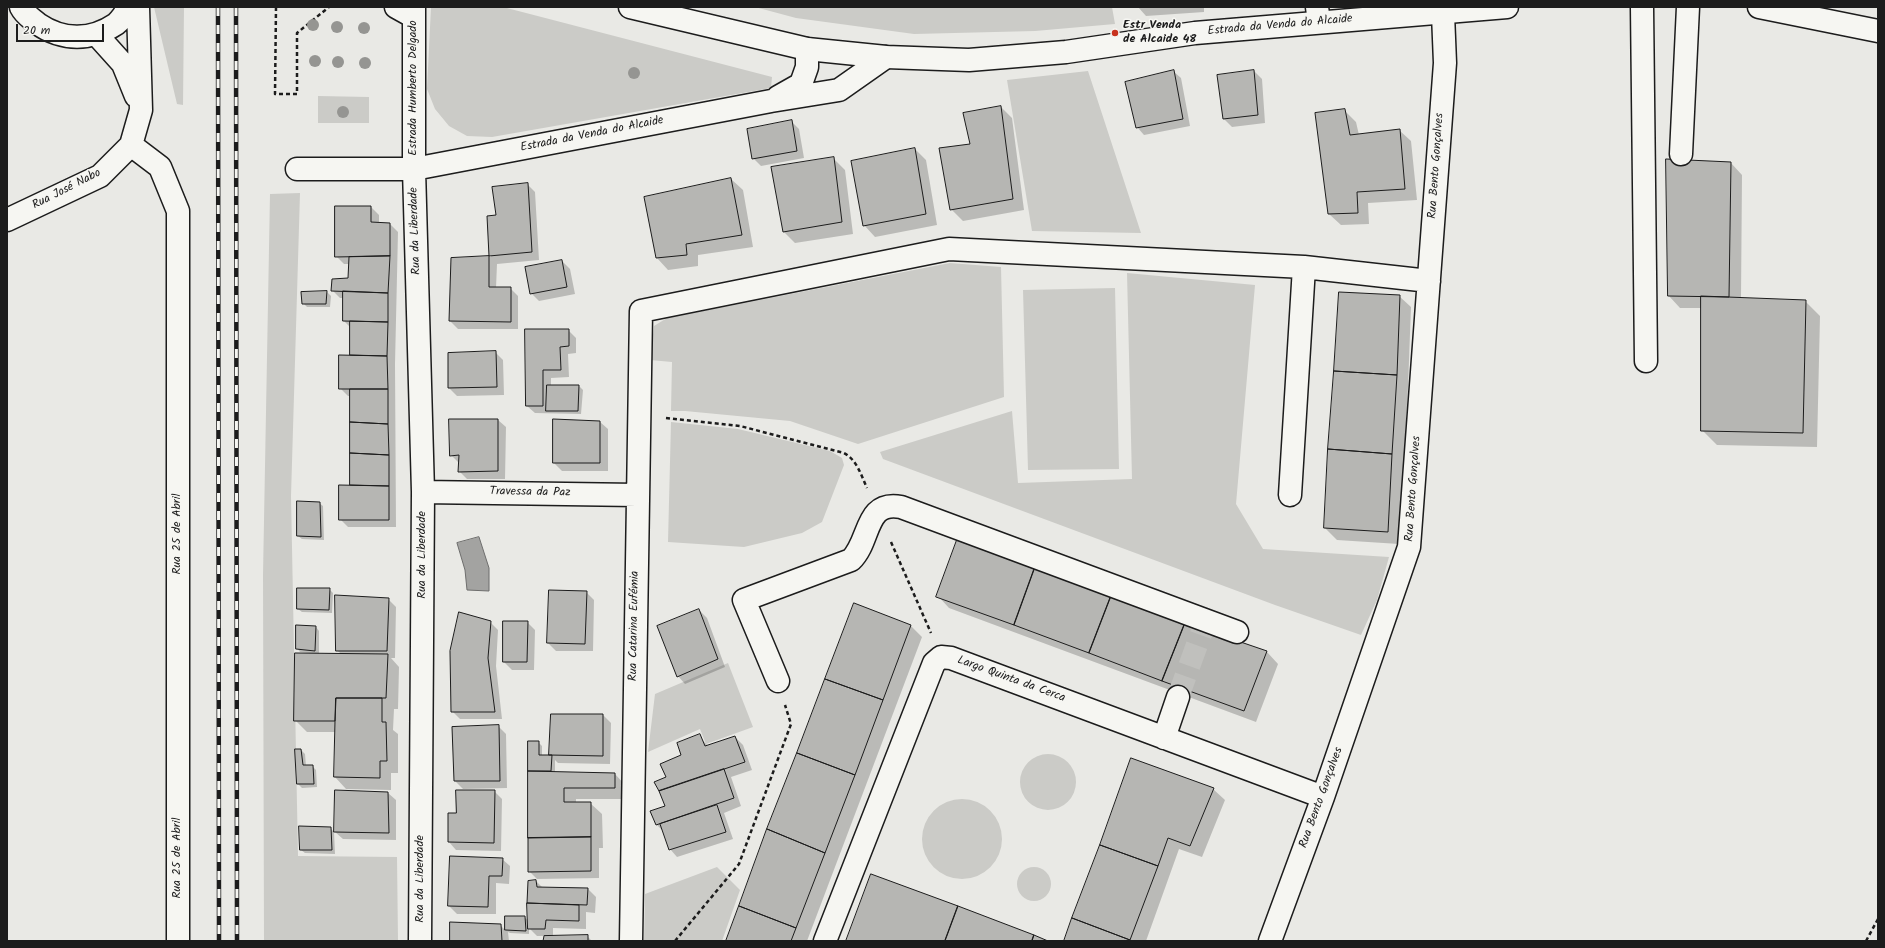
<!DOCTYPE html>
<html>
<head>
<meta charset="utf-8">
<style>
	body { margin:0 }
	#map { position:relative; width:1885px; height:948px; overflow:hidden; background:#e9e9e5; font-family:Kalam,sans-serif }
	canvas { display:block }
	.frame { position:absolute; inset:0; border:8px solid #1c1c1c; pointer-events:none }
	.scale { position:absolute; left:16px; top:24px; width:88px; height:18px; box-sizing:border-box; border:2px solid #1c1c1c; border-top:0; padding-left:5px; font-size:12px; line-height:14px; white-space:nowrap; color:#1c1c1c; -webkit-text-stroke:3px #f6f6f2; paint-order:stroke }
</style>
</head>
<body>
<div id="map">
<canvas width="1885" height="948"></canvas>
<div class="frame"></div>
<div class="scale">20 m</div>
</div>
<script>
const c = document.querySelector('canvas').getContext('2d');
c.lineJoin = 'round';
function fillPath(path, color) {
  c.fillStyle = color;
  c.fill(path, 'evenodd');
}
function stroke(path, color, width, dash) {
  c.strokeStyle = color;
  c.lineWidth = width;
  c.lineCap = dash ? 'butt' : 'round';
  c.setLineDash(dash || []);
  c.stroke(path);
}
function drawText(font, color, halo, rows, align = 'center') {
  c.font = font + ' Kalam,sans-serif';
  c.lineWidth = 3;
  c.setLineDash([]);
  c.textBaseline = 'middle';
  c.strokeStyle = halo;
  c.fillStyle = color;
  for (const [text, x, y, turn = 0] of rows) {
    c.save();
    c.translate(x, y);
    c.rotate((+turn || 0) * Math.PI / 180);
    c.textAlign = isNaN(turn) ? turn : align;
    if (halo) c.strokeText(text, 0, 0);
    c.fillText(text, 0, 0);
    c.restore();
  }
}
const green = new Path2D(`
	M 154,7 L 184,7 L 183,105 L 177,104 Z
	M 431,7 L 503,7 L 772,77 L 771,88 L 492,137 L 467,136 L 449,126 L 435,109 L 427,89 Z
	M 755,7 L 1112,7 L 1115,24 L 1035,31 L 914,34 L 796,18 Z
	M 1088,71 L 1141,233 L 1032,231 L 1007,80 Z
	M 318,96 L 369,97 L 369,123 L 318,123 Z
	M 300,193 L 291,496 L 298,856 L 397,857 L 398,941 L 264,941 L 263,575 L 270,194 Z
	M 950,263 L 1001,267 L 1004,397 L 858,444 L 790,421 L 685,411 L 671,411 L 672,362 L 650,360 L 654,326 L 667,318 Z
	M 1127,273 L 1255,285 L 1236,504 L 1263,549 L 1389,557 L 1377,600 L 1361,635 L 1275,605 L 883,459 L 880,452 L 1012,411 L 1018,483 L 1132,479 Z
	M 1115,288 L 1119,469 L 1028,470 L 1023,290 Z
	M 671,422 L 738,429 L 830,451 L 842,458 L 844,465 L 822,522 L 802,533 L 744,547 L 668,542 Z
	M 728,663 L 753,727 L 706,744 L 700,729 L 648,752 L 655,694 Z
	M1020 782a28 28 0 1 1 56 0a28 28 0 1 1-56 0Z
	M922 839a40 40 0 1 1 80 0a40 40 0 1 1-80 0Z
	M 717,867 L 740,890 L 722,941 L 644,941 L 645,894 Z
	M1017 884a17 17 0 1 1 34 0a17 17 0 1 1-34 0Z`);
const water = new Path2D(`
	M 479,537 L 489,568 L 489,591 L 467,590 L 465,570 L 457,543 Z`);
const shadow = new Path2D(`
	M 1138,7 L 1204,7 L 1204,12 L 1146,16 Z
	M 1173,71 L 1181,78 L 1190,126 L 1144,135 L 1137,127 Z
	M 1254,71 L 1262,79 L 1265,123 L 1232,127 L 1224,119 L 1218,76 Z
	M 1001,107 L 1012,118 L 1024,210 L 963,221 L 951,209 L 971,145 Z
	M 1344,110 L 1356,122 L 1359,135 L 1399,130 L 1411,141 L 1417,200 L 1368,203 L 1369,224 L 1341,225 L 1329,214 Z
	M 792,122 L 799,129 L 804,158 L 761,166 L 753,158 Z
	M 915,149 L 926,160 L 937,225 L 875,237 L 864,225 Z
	M 833,158 L 845,170 L 853,234 L 795,243 L 784,232 Z
	M 1731,163 L 1742,175 L 1741,298 L 1805,301 L 1820,316 L 1817,447 L 1717,445 L 1702,430 L 1702,308 L 1680,308 L 1669,296 Z
	M 731,179 L 743,190 L 753,247 L 698,255 L 698,266 L 668,270 L 657,258 Z
	M 527,184 L 535,192 L 539,260 L 497,264 L 496,288 L 510,288 L 518,296 L 518,329 L 458,329 L 450,321 L 452,259 L 491,257 L 488,217 L 497,215 Z
	M 336,207 L 371,207 L 379,215 L 379,224 L 390,224 L 398,232 L 395,364 L 396,527 L 348,527 L 340,519 L 351,486 L 351,396 L 348,396 L 340,388 L 351,356 L 351,328 L 344,321 L 344,298 L 340,298 L 332,290 L 349,279 L 350,264 L 344,264 L 336,256 Z
	M 562,261 L 570,269 L 575,294 L 539,301 L 531,293 Z
	M 327,292 L 331,296 L 330,307 L 307,307 L 303,303 L 302,293 Z
	M 1399,296 L 1411,307 L 1408,387 L 1399,544 L 1337,540 L 1325,528 Z
	M 526,330 L 568,330 L 576,338 L 576,353 L 568,354 L 569,377 L 551,378 L 551,386 L 579,386 L 583,390 L 581,414 L 535,413 L 527,406 Z
	M 495,352 L 503,360 L 504,395 L 457,396 L 449,388 L 449,354 Z
	M 498,420 L 506,427 L 505,479 L 467,479 L 459,471 L 459,463 L 451,455 Z
	M 554,420 L 600,422 L 608,429 L 608,471 L 562,471 L 554,463 Z
	M 319,503 L 323,506 L 324,540 L 302,539 L 298,536 Z
	M 957,541 L 1267,652 L 1278,664 L 1256,722 L 949,608 L 938,596 Z
	M 329,589 L 333,593 L 332,613 L 302,612 L 298,609 Z
	M 586,592 L 594,600 L 593,651 L 556,651 L 548,643 Z
	M 388,599 L 396,607 L 395,658 L 391,658 L 399,667 L 398,709 L 394,709 L 393,730 L 398,734 L 398,773 L 391,773 L 391,790 L 346,789 L 335,777 L 335,732 L 307,732 L 295,720 L 309,653 L 300,652 L 297,648 L 316,627 L 319,631 L 319,655 L 342,655 L 337,650 Z
	M 699,610 L 707,618 L 725,667 L 685,684 L 678,676 Z
	M 490,622 L 498,630 L 496,666 L 502,719 L 460,719 L 452,711 Z
	M 527,622 L 535,630 L 534,670 L 512,670 L 504,662 Z
	M 911,626 L 922,637 L 807,941 L 728,941 Z
	M 552,715 L 603,715 L 611,723 L 610,764 L 558,763 L 555,760 L 555,772 L 615,774 L 626,786 L 626,799 L 576,799 L 576,803 L 590,803 L 602,814 L 603,848 L 599,848 L 599,878 L 537,879 L 529,871 L 529,742 L 538,742 L 542,746 L 542,756 L 550,756 Z
	M 498,726 L 506,734 L 507,788 L 463,789 L 455,781 Z
	M 699,736 L 708,746 L 735,737 L 743,745 L 752,770 L 731,777 L 741,806 L 724,813 L 733,839 L 677,857 L 670,849 L 663,831 L 657,825 L 666,807 L 668,778 Z
	M 301,750 L 305,754 L 306,766 L 312,766 L 316,770 L 317,787 L 302,788 L 298,784 Z
	M 1213,789 L 1225,800 L 1202,857 L 1179,849 L 1146,941 L 1065,941 Z
	M 494,791 L 502,799 L 501,851 L 456,850 L 449,842 L 457,814 Z
	M 388,793 L 396,800 L 396,840 L 343,839 L 335,832 Z
	M 330,828 L 334,832 L 335,854 L 305,853 L 301,850 Z
	M 502,859 L 510,866 L 509,884 L 496,883 L 496,914 L 457,914 L 449,906 Z
	M 536,881 L 543,888 L 588,889 L 596,897 L 595,913 L 586,912 L 586,929 L 553,928 L 553,937 L 587,936 L 592,941 L 544,941 L 545,936 L 537,936 L 529,928 L 529,934 L 510,933 L 508,932 L 509,941 L 452,941 L 500,925 L 506,931 L 506,917 L 524,917 L 529,921 L 529,882 Z`);
const building = new Path2D(`
	M 1174,70 L 1183,119 L 1136,128 L 1125,82 Z
	M 1254,70 L 1258,115 L 1223,119 L 1217,75 Z
	M 1001,106 L 1013,199 L 950,210 L 939,148 L 970,144 L 963,113 Z
	M 1345,109 L 1350,135 L 1400,129 L 1405,189 L 1357,192 L 1358,213 L 1328,214 L 1315,113 Z
	M 792,120 L 797,151 L 752,159 L 747,129 Z
	M 915,148 L 926,214 L 863,226 L 851,161 Z
	M 834,157 L 842,222 L 783,232 L 771,167 Z
	M 1666,159 L 1731,162 L 1729,297 L 1668,296 Z
	M 731,178 L 742,235 L 686,244 L 687,255 L 656,258 L 644,197 Z
	M 528,183 L 532,252 L 489,256 L 487,216 L 496,215 L 492,187 Z
	M 335,206 L 371,206 L 371,222 L 390,223 L 390,256 L 335,257 Z
	M 390,256 L 388,293 L 331,291 L 332,279 L 348,278 L 349,257 Z
	M 489,256 L 489,287 L 511,287 L 511,322 L 449,321 L 451,258 Z
	M 562,260 L 567,287 L 530,294 L 525,267 Z
	M 327,291 L 326,304 L 302,304 L 301,292 Z
	M 343,291 L 388,293 L 388,322 L 343,321 Z
	M 1339,292 L 1400,295 L 1397,375 L 1334,371 Z
	M 1701,296 L 1806,300 L 1803,433 L 1701,431 Z
	M 350,321 L 388,322 L 387,356 L 350,355 Z
	M 525,329 L 569,329 L 569,346 L 560,347 L 561,370 L 543,370 L 543,406 L 526,406 Z
	M 496,351 L 497,387 L 448,388 L 448,353 Z
	M 339,355 L 387,356 L 388,389 L 339,389 Z
	M 1334,371 L 1397,375 L 1392,454 L 1328,449 Z
	M 547,385 L 579,385 L 578,411 L 546,411 Z
	M 350,389 L 388,389 L 388,424 L 350,422 Z
	M 449,419 L 498,419 L 498,471 L 458,472 L 459,455 L 450,456 Z
	M 553,419 L 600,421 L 600,463 L 553,463 Z
	M 350,422 L 388,424 L 389,455 L 350,453 Z
	M 1328,449 L 1392,454 L 1388,532 L 1324,528 Z
	M 350,453 L 389,455 L 389,486 L 350,485 Z
	M 339,485 L 389,486 L 389,520 L 339,520 Z
	M 297,501 L 320,502 L 321,537 L 297,536 Z
	M 957,540 L 1035,567 L 1014,625 L 936,597 Z
	M 1035,567 L 1111,596 L 1089,653 L 1014,625 Z
	M 297,588 L 330,588 L 329,610 L 297,609 Z
	M 549,590 L 587,591 L 585,644 L 547,643 Z
	M 335,595 L 389,598 L 387,651 L 336,651 Z
	M 1111,596 L 1185,623 L 1162,681 L 1089,653 Z
	M 854,603 L 911,625 L 883,700 L 825,679 Z
	M 699,609 L 718,659 L 677,677 L 657,626 Z
	M 459,612 L 491,621 L 488,658 L 495,712 L 451,712 L 450,651 Z
	M 503,621 L 528,621 L 527,662 L 503,662 Z
	M 1185,623 L 1267,651 L 1244,711 L 1162,681 Z
	M 296,625 L 316,626 L 315,651 L 296,649 Z
	M 295,653 L 388,654 L 386,698 L 336,698 L 335,721 L 294,721 Z
	M 825,679 L 883,700 L 855,775 L 797,753 Z
	M 336,698 L 382,698 L 382,722 L 386,722 L 387,761 L 380,761 L 380,778 L 334,777 Z
	M 551,714 L 603,714 L 603,756 L 549,755 Z
	M 499,725 L 500,781 L 454,781 L 452,727 Z
	M 700,734 L 705,746 L 735,736 L 745,762 L 659,791 L 654,782 L 666,777 L 660,764 L 681,755 L 677,743 Z
	M 528,741 L 539,741 L 539,755 L 552,755 L 551,771 L 528,771 Z
	M 295,749 L 301,749 L 303,765 L 313,765 L 314,784 L 297,784 Z
	M 797,753 L 855,775 L 825,853 L 767,829 Z
	M 1131,758 L 1214,788 L 1190,846 L 1168,838 L 1158,866 L 1100,845 Z
	M 724,769 L 734,798 L 656,825 L 650,811 L 665,806 L 659,791 Z
	M 528,771 L 615,773 L 615,788 L 564,788 L 564,802 L 591,802 L 591,837 L 528,838 Z
	M 335,790 L 388,792 L 389,833 L 334,832 Z
	M 456,790 L 495,790 L 494,843 L 448,842 L 448,813 L 456,813 Z
	M 717,805 L 726,832 L 669,850 L 660,824 Z
	M 299,826 L 331,827 L 332,850 L 300,850 Z
	M 767,829 L 825,853 L 796,928 L 739,906 Z
	M 591,837 L 591,871 L 528,872 L 528,838 Z
	M 1100,845 L 1158,866 L 1130,940 L 1072,918 Z
	M 450,856 L 503,858 L 502,876 L 489,876 L 488,907 L 448,906 Z
	M 871,874 L 958,906 L 945,941 L 846,941 Z
	M 536,880 L 537,887 L 588,888 L 587,905 L 527,903 L 528,881 Z
	M 527,903 L 579,905 L 579,921 L 546,920 L 545,929 L 528,929 Z
	M 739,906 L 796,928 L 791,941 L 726,941 Z
	M 958,906 L 1034,935 L 1032,941 L 945,941 Z
	M 505,916 L 525,916 L 526,931 L 505,930 Z
	M 1072,918 L 1130,940 L 1130,941 L 1064,941 Z
	M 450,922 L 501,924 L 502,941 L 506,941 L 450,941 Z
	M 588,935 L 588,941 L 543,941 L 544,936 Z
	M 1034,935 L 1048,941 L 1032,941 Z`);
const minorTunnel = new Path2D(`
	M 1178,697 L 1206,620`);
const path = new Path2D(`
	M 276,7 L 275,94 L 297,94 L 297,33 L 329,7
	M 666,418 L 740,426 L 844,453 C 857,460 861,475 867,488
	M 891,542 L 931,633
	M 675,941 L 739,864 L 791,724 L 785,705
	M 1866,941 L 1878,919`);
const minor = new Path2D(`
	M 21,7 C 25,15 31,18 38,24 C 63,41 91,41 116,24 C 121,20 126,12 129,7
	M 396,7 L 414,17
	M 414,7 L 414,169 L 423,492 L 420,941
	M 1317,7 L 1319,22
	M 1642,7 L 1646,361
	M 96,34 L 123,64 L 136,96
	M 778,97 L 801,84 L 807,67 L 807,49
	M 131,145 L 160,167 L 178,211 L 178,941
	M 1681,154 L 1688,7
	M 297,169 L 414,169 L 771,101 L 839,90 L 886,57
	M 7,220 L 100,176 L 131,145 L 141,110 L 138,7
	M 423,492 L 637,495
	M 1290,495 L 1304,267
	M 778,681 L 744,600 L 851,560 C 871,541 864,500 901,507 L 1237,632
	M 1164,738 L 1178,697
	M 631,941 L 641,311 L 949,249 L 1304,267 L 1429,281
	M 825,941 L 934,663 L 941,657 L 951,658 L 1323,797
	M 1270,941 L 1323,797 L 1409,547 L 1445,63 L 1443,14`);
const tertiary = new Path2D(`
	M 630,7 L 807,49 L 886,57 L 969,60 L 1066,52 L 1195,33 L 1507,7
	M 1759,7 L 1878,31`);
const rail = new Path2D(`
	M 218,7 L 219,941
	M 236,7 L 237,941`);
const trees = [
	[313,25],
	[337,27],
	[364,28],
	[315,61],
	[338,62],
	[365,63],
	[634,73],
	[343,112]
];
const markers = [
	[1115,33,4,"#c8321e"]
];
const poiNames = [
	["Estr Venda",1123,26],
	["de Alcaide 48",1123,40]
];
const streetNames = [
	["Estrada da Venda do Alcaide",1280,26,-5],
	["Estrada Humberto Delgado",414,88,-90],
	["Estrada da Venda do Alcaide",592,135,-11],
	["Rua Bento Gonçalves",1437,166,-86],
	["Rua José Nabo",67,190,-27],
	["Rua da Liberdade",416,231,-92],
	["Rua Bento Gonçalves",1414,489,-86],
	["Travessa da Paz",530,493,1],
	["Rua 25 de Abril",178,534,-90],
	["Rua da Liberdade",423,555,-90],
	["Rua Catarina Eufémia",635,626,-89],
	["Largo Quinta da Cerca",1011,680,20],
	["Rua Bento Gonçalves",1322,798,-70],
	["Rua 25 de Abril",178,858,-90],
	["Rua da Liberdade",421,879,-90]
];
fillPath(green, '#cbcbc7');
fillPath(water, '#a3a3a1');
stroke(water, '#6d6d6c', 1);
fillPath(shadow, '#0003');
fillPath(building, '#b6b6b3');
stroke(building, '#1c1c1c', 1);
stroke(minorTunnel, '#c0c0bd', 22, [22, 11]);
stroke(minor, '#1c1c1c', 25);
stroke(tertiary, '#1c1c1c', 25);
stroke(path, '#1c1c1c', 2.5, [4, 3]);
stroke(minor, '#f6f6f2', 22);
stroke(tertiary, '#f6f6f2', 22);
stroke(rail, '#1c1c1c', 4.5);
stroke(rail, '#f6f6f2', 3, [9]);
c.fillStyle = '#959592';
for (const [x, y] of trees) {
  c.beginPath();
  c.arc(x, y, 6, 0, 2 * Math.PI);
  c.fill();
}
for (const [x, y, r, color] of markers) {
  const dot = new Path2D();
  dot.arc(x, y, r, 0, 2 * Math.PI);
  c.fillStyle = color;
  c.fill(dot);
  stroke(dot, '#f6f6f2', 1.5);
}
drawText('bold 12px', '#1c1c1c', '#f6f6f2', poiNames, 'left');
drawText('12px', '#1c1c1c', '#f6f6f2', streetNames);
</script>
</body>
</html>
